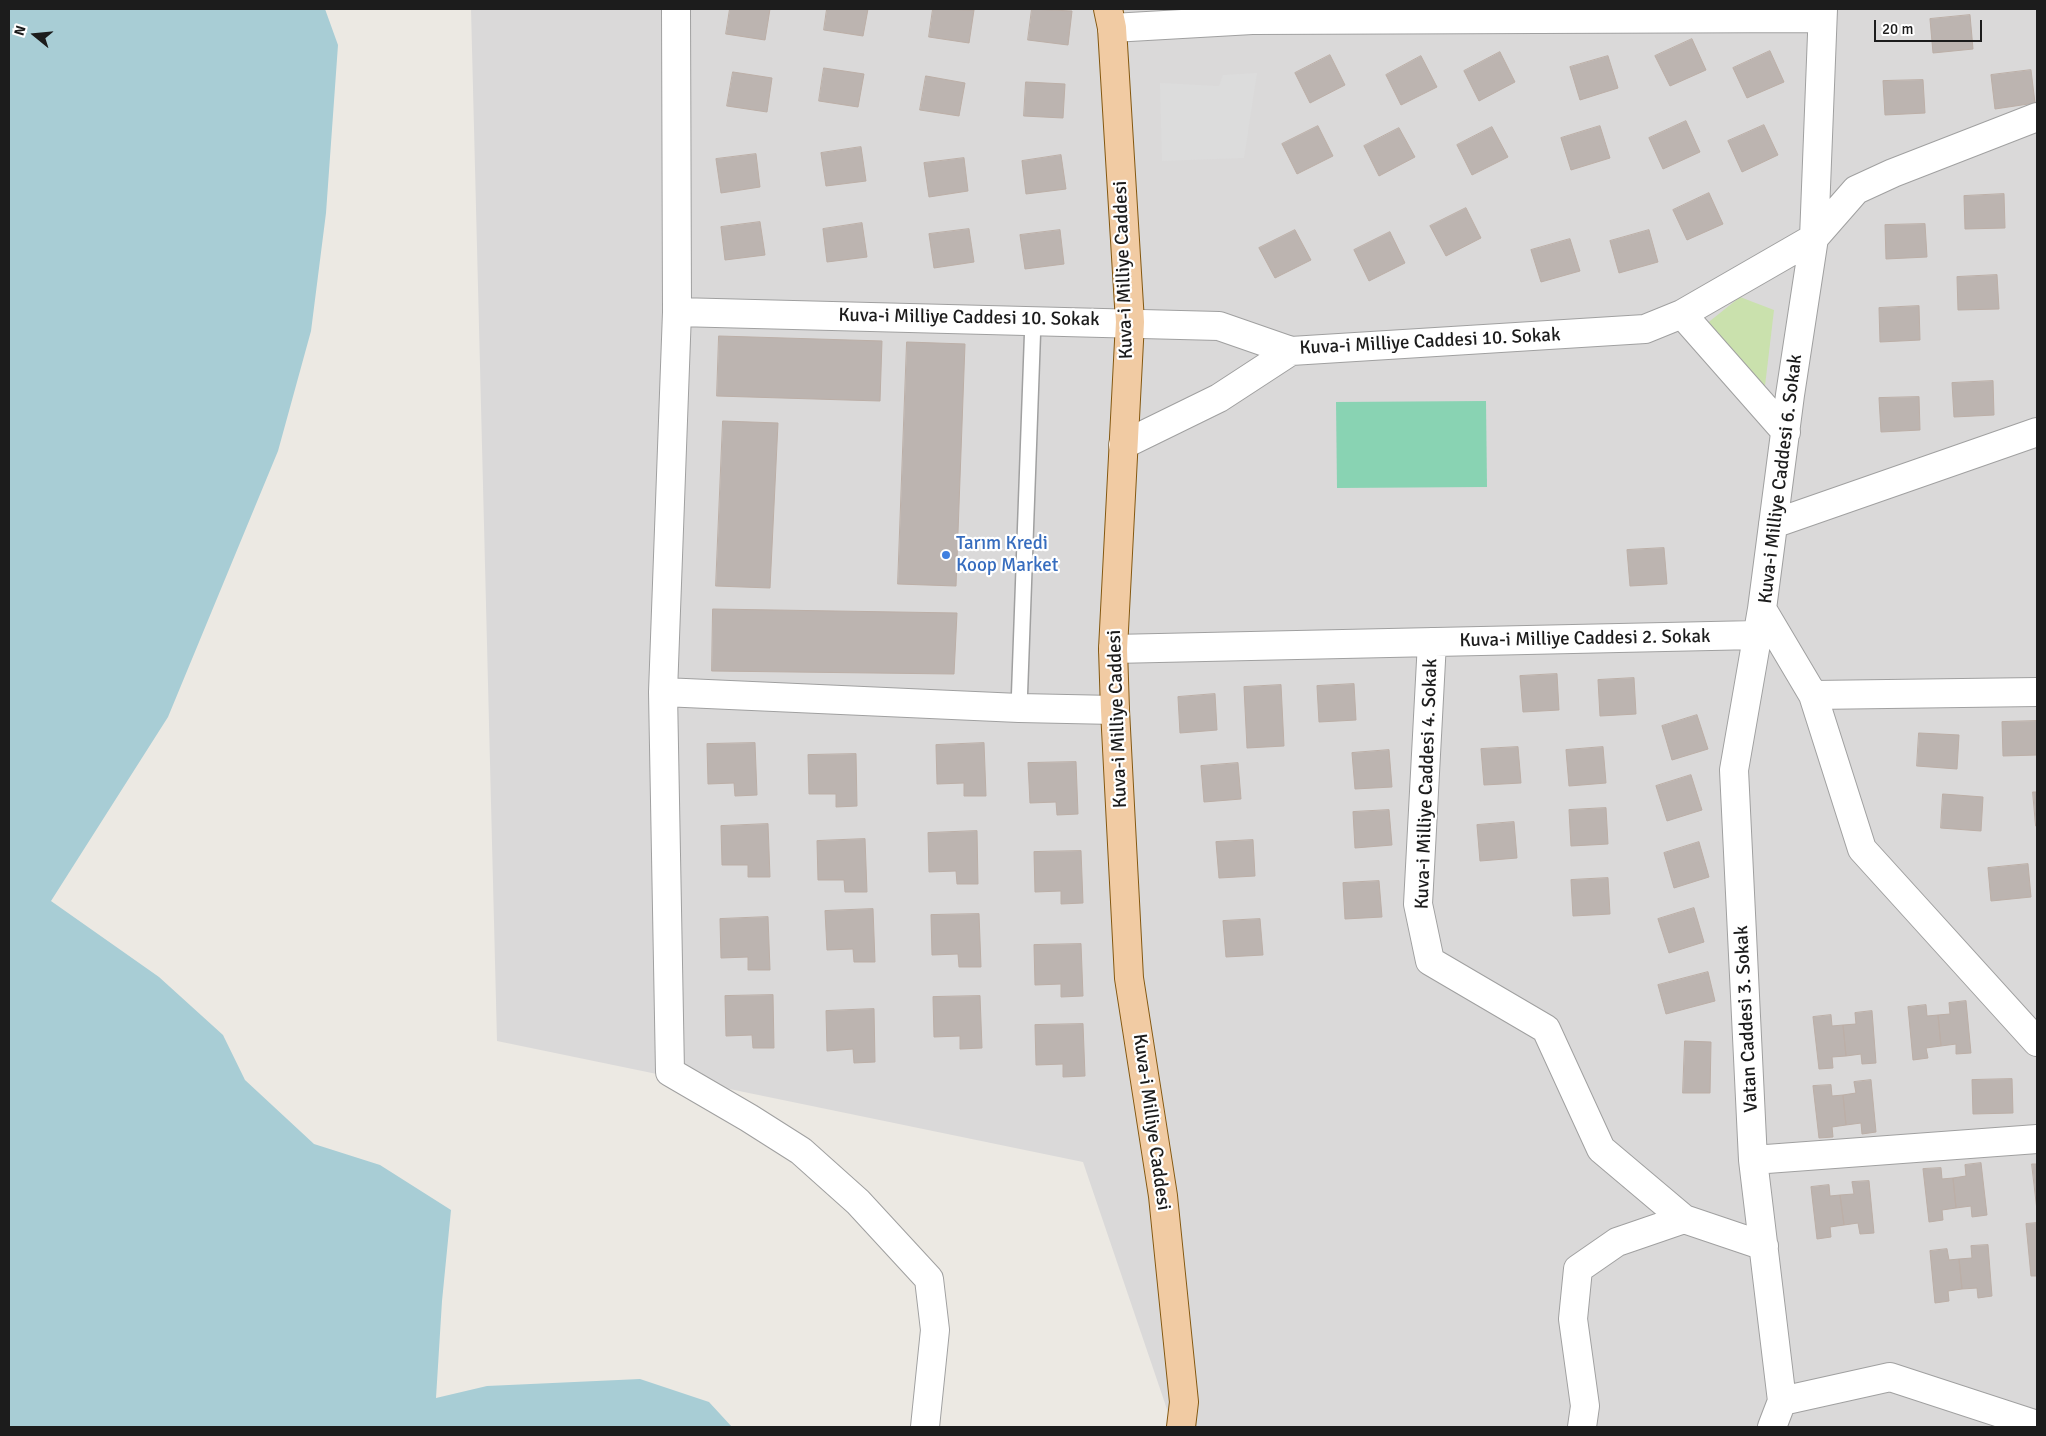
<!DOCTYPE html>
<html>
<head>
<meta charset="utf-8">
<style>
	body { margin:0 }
	#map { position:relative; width:2046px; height:1436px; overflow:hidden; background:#ece9e3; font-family:Signika,sans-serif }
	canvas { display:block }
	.frame { position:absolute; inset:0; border:10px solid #1c1c1c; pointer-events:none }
	.north { position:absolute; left:10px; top:10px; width:50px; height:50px; -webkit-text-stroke:4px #fff; paint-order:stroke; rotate:287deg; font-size:14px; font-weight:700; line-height:20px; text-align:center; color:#1c1c1c }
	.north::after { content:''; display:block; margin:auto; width:18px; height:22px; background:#1c1c1c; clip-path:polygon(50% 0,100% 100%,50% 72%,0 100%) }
	.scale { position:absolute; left:1874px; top:20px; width:108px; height:22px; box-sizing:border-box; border:2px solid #1c1c1c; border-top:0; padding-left:6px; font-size:15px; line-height:18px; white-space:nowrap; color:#1c1c1c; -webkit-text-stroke:4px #fff; paint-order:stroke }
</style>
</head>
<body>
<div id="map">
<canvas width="2046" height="1436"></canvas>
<div class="frame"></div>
<div class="north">N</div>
<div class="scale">20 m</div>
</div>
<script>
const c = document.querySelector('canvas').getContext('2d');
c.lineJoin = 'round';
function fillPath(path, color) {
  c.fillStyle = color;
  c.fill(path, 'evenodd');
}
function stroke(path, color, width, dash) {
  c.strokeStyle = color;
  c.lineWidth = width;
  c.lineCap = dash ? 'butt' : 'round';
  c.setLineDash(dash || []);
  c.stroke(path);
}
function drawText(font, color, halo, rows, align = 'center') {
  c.font = font + ' Signika,sans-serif';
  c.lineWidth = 4.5;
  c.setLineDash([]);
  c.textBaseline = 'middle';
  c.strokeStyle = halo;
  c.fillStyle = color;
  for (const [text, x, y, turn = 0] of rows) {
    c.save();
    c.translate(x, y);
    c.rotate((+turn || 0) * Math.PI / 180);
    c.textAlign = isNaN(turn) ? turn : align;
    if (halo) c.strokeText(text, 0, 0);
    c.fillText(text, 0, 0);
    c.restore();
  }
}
const residential = new Path2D(`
	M 471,9 L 2037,9 L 2037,1427 L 1173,1427 L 1083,1162 L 497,1041 Z`);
const grass = new Path2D(`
	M 1740,297 L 1774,310 L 1765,386 L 1705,325 Z`);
const pitch = new Path2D(`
	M 1486,401 L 1487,487 L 1337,488 L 1336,402 Z`);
const parking = new Path2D(`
	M 1257,73 L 1244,158 L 1162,161 L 1160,83 L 1219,86 L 1223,75 Z`);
const water = new Path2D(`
	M 9,9 L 325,9 L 338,45 L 326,213 L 311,331 L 278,451 L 168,717 L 51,901 L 159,977 L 223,1035 L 245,1080 L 314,1144 L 380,1165 L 451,1210 L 442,1301 L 436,1398 L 487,1386 L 640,1379 L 709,1402 L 732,1427 L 9,1427 Z`);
const building = new Path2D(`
	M 730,9 L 770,9 L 765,40 L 726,34 Z
	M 827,9 L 868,9 L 863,36 L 824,30 Z
	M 933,9 L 974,10 L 969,43 L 929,37 Z
	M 1032,9 L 1072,11 L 1068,45 L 1028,40 Z
	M 1970,15 L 1973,49 L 1933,53 L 1930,19 Z
	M 1692,39 L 1706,70 L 1670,86 L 1655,56 Z
	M 1770,51 L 1784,82 L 1747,98 L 1733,68 Z
	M 1500,52 L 1515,82 L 1479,101 L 1464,71 Z
	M 1330,55 L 1345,85 L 1310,103 L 1295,73 Z
	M 1421,56 L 1437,87 L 1401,105 L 1386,75 Z
	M 1608,56 L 1618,88 L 1580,100 L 1570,67 Z
	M 824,68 L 864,74 L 858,107 L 819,101 Z
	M 2031,70 L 2035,103 L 1995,109 L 1991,75 Z
	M 733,72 L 772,78 L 767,112 L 727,106 Z
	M 926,76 L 965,83 L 959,116 L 920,110 Z
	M 1923,80 L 1925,113 L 1885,115 L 1883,81 Z
	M 1026,82 L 1065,84 L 1063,118 L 1024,116 Z
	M 1686,121 L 1700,152 L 1663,169 L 1649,138 Z
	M 1764,125 L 1778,155 L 1742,172 L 1728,141 Z
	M 1318,126 L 1333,156 L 1297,174 L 1282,144 Z
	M 1600,126 L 1610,158 L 1571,170 L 1561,138 Z
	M 1492,127 L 1508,157 L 1472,175 L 1457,145 Z
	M 1399,128 L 1415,157 L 1379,176 L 1364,146 Z
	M 861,147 L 866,181 L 826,186 L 821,153 Z
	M 756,154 L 760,187 L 721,193 L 716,159 Z
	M 1061,155 L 1066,189 L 1026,194 L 1022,161 Z
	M 964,158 L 968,191 L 929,197 L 924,163 Z
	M 1709,193 L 1723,224 L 1687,240 L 1673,210 Z
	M 2004,194 L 2005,228 L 1965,229 L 1964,196 Z
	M 1466,208 L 1481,238 L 1446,256 L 1430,226 Z
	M 760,222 L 765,255 L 725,260 L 721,227 Z
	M 862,223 L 867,257 L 827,262 L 823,229 Z
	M 1925,224 L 1927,257 L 1886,259 L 1885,225 Z
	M 969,229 L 974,262 L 934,268 L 929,234 Z
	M 1060,230 L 1064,264 L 1025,269 L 1020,235 Z
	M 1295,230 L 1311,260 L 1275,278 L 1259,248 Z
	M 1649,230 L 1658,262 L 1619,273 L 1610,241 Z
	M 1390,232 L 1405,263 L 1369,281 L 1354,250 Z
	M 1570,239 L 1580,271 L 1541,282 L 1531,250 Z
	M 1997,275 L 1999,309 L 1958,310 L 1957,277 Z
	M 1919,306 L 1920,340 L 1880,342 L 1879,308 Z
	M 719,336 L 882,341 L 880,401 L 717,396 Z
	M 907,342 L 965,344 L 956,586 L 898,584 Z
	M 1993,381 L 1994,415 L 1954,417 L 1952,383 Z
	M 1919,397 L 1920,430 L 1881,432 L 1879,398 Z
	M 723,421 L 778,423 L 770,588 L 716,586 Z
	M 1664,548 L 1667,584 L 1630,586 L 1627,550 Z
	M 713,609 L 957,613 L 954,674 L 712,671 Z
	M 1557,674 L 1559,710 L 1523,712 L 1520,676 Z
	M 1634,678 L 1636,714 L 1600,716 L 1598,680 Z
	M 1354,684 L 1356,720 L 1319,722 L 1317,686 Z
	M 1281,685 L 1284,746 L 1247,748 L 1244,687 Z
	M 1215,694 L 1217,730 L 1180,733 L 1178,697 Z
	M 1697,715 L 1708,749 L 1672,760 L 1662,726 Z
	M 2037,721 L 2037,755 L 2003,756 L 2002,722 Z
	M 1919,733 L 1959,735 L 1957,769 L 1917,766 Z
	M 755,743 L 757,795 L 735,796 L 734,783 L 708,784 L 707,744 Z
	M 984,743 L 986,796 L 964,796 L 964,783 L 937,784 L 936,745 Z
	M 1518,747 L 1521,783 L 1484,785 L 1481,749 Z
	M 1603,747 L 1606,783 L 1569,786 L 1566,750 Z
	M 1389,750 L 1392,787 L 1355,789 L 1352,753 Z
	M 856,754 L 857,806 L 836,807 L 836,794 L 809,794 L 808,755 Z
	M 1076,762 L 1078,814 L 1057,815 L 1056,802 L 1030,803 L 1028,763 Z
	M 1238,763 L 1241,799 L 1204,802 L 1201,766 Z
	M 1691,775 L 1702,810 L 1667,821 L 1656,786 Z
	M 2033,792 L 2037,792 L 2037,826 L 2036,826 Z
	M 1943,794 L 1983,797 L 1981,831 L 1941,828 Z
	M 1606,808 L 1608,844 L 1571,846 L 1569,810 Z
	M 1389,810 L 1392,845 L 1355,848 L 1353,812 Z
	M 1514,822 L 1517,858 L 1480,861 L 1477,825 Z
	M 768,824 L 770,877 L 748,877 L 748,865 L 722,865 L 721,826 Z
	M 977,831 L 978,884 L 957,884 L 956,871 L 929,872 L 928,833 Z
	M 865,839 L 867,892 L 845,892 L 844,880 L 818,880 L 817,841 Z
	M 1253,840 L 1255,876 L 1219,878 L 1216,842 Z
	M 1699,842 L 1709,877 L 1674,888 L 1664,853 Z
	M 1081,851 L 1083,903 L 1061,904 L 1061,891 L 1035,892 L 1034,852 Z
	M 2028,864 L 2031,897 L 1991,901 L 1988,868 Z
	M 1608,878 L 1610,914 L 1573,916 L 1571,880 Z
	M 1379,881 L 1382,917 L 1345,919 L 1343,883 Z
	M 1694,908 L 1704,942 L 1669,953 L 1658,919 Z
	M 873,909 L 875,962 L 854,962 L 853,949 L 827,950 L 825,911 Z
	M 979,914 L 981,967 L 959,967 L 958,954 L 932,955 L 931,915 Z
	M 768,917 L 770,970 L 748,970 L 748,957 L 721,958 L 720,919 Z
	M 1260,919 L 1263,955 L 1226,957 L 1223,921 Z
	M 1081,944 L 1083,996 L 1061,997 L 1061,984 L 1035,985 L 1034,945 Z
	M 1708,972 L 1715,1001 L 1666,1014 L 1658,985 Z
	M 773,995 L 774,1048 L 753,1048 L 752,1035 L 726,1036 L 725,996 Z
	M 980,996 L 982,1048 L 960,1049 L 960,1036 L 934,1037 L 933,997 Z
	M 1966,1001 L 1971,1053 L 1956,1054 L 1956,1044 L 1941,1046 L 1938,1015 L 1950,1014 L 1949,1003 Z
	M 1926,1005 L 1927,1016 L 1938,1015 L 1941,1046 L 1926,1048 L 1928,1058 L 1913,1060 L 1908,1007 Z
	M 874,1009 L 875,1062 L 854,1063 L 853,1049 L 827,1051 L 826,1011 Z
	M 1872,1011 L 1876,1063 L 1862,1064 L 1861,1054 L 1846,1056 L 1843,1025 L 1856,1024 L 1855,1013 Z
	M 1831,1015 L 1832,1026 L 1843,1025 L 1846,1056 L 1832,1057 L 1833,1068 L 1819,1069 L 1813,1017 Z
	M 1083,1024 L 1085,1076 L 1063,1077 L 1063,1064 L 1036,1065 L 1035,1025 Z
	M 1685,1041 L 1711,1042 L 1710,1093 L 1683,1093 Z
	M 2012,1079 L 2013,1113 L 1973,1114 L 1972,1080 Z
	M 1871,1080 L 1876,1132 L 1862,1134 L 1861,1123 L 1846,1125 L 1843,1095 L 1856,1093 L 1854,1082 Z
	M 1831,1085 L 1832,1096 L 1843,1095 L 1846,1125 L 1832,1127 L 1833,1137 L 1819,1138 L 1813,1086 Z
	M 1981,1163 L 1987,1215 L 1972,1217 L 1971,1206 L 1956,1208 L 1953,1178 L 1966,1176 L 1965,1165 Z
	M 2032,1164 L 2037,1164 L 2037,1210 Z
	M 1941,1168 L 1942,1179 L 1953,1178 L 1956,1208 L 1942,1210 L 1943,1220 L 1929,1222 L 1923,1169 Z
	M 1869,1181 L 1874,1233 L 1860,1234 L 1858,1223 L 1844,1225 L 1840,1195 L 1854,1194 L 1852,1182 Z
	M 1829,1185 L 1830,1196 L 1840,1195 L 1844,1225 L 1830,1227 L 1831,1237 L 1817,1239 L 1811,1187 Z
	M 2037,1223 L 2037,1276 L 2031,1276 L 2026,1224 Z
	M 1988,1245 L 1992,1296 L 1978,1298 L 1977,1288 L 1962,1289 L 1959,1259 L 1972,1258 L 1971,1246 Z
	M 1947,1249 L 1949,1260 L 1959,1259 L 1962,1289 L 1948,1291 L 1949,1301 L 1935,1303 L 1930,1251 Z`);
const service = new Path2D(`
	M 1019,708 L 1033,320`);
const minor = new Path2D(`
	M 676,9 L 677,312 L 663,692 L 1019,708 L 1115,710
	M 1823,9 L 1814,238 L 1790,395 L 1762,609 L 1813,695 L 1862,849 L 2037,1042
	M 1112,28 L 1252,20 L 1822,18
	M 677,312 L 1219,326 L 1291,351 L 1645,329 L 1682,314 L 1814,238 L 1856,190 L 1893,173 L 2037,117
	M 1682,314 L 1786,432
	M 1123,445 L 1219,398 L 1291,351
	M 1773,524 L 2037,432
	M 1762,609 L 1734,770 L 1753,1160 L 1782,1401 L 1772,1427
	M 1432,642 L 1418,904 L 1430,961 L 1546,1029 L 1601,1149 L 1684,1219 L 1617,1242 L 1578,1269 L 1573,1319 L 1585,1406 L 1582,1427
	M 1113,649 L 1757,635
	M 663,692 L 670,1072 L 749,1118 L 801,1151 L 858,1202 L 929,1279 L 935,1330 L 925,1427
	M 1813,695 L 2037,692
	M 1753,1160 L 2037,1139
	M 1684,1219 L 1764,1246
	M 1782,1401 L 1890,1377 L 2037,1425`);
const primary = new Path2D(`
	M 1108,9 L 1112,28 L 1130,322 L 1113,649 L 1115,710 L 1129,978 L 1163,1196 L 1184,1402 L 1181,1427`);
const markers = [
	[946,555,5,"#3f7fe0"]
];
const streetNames = [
	["Kuva-i Milliye Caddesi",1124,270,-92],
	["Kuva-i Milliye Caddesi 10. Sokak",969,318,1],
	["Kuva-i Milliye Caddesi 10. Sokak",1430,342,-3],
	["Kuva-i Milliye Caddesi 6. Sokak",1781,479,-83],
	["Kuva-i Milliye Caddesi 2. Sokak",1585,639,-1],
	["Kuva-i Milliye Caddesi",1118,719,-92],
	["Kuva-i Milliye Caddesi 4. Sokak",1427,784,-88],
	["Vatan Caddesi 3. Sokak",1747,1019,-93],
	["Kuva-i Milliye Caddesi",1151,1122,82]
];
const shopNames = [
	["Tarım Kredi",956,544],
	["Koop Market",956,566]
];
fillPath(residential, '#dad9d9');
fillPath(grass, '#cae1ad');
fillPath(pitch, '#89d3b3');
fillPath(parking, '#dcdcdc');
fillPath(water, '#a8cdd5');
fillPath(building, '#bcb4b0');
stroke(building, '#bcafa7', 1);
stroke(service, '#a0a0a0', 18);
stroke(minor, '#a0a0a0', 30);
stroke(primary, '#845810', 30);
stroke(service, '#fff', 15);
stroke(minor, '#fff', 28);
stroke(primary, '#f1cba3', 28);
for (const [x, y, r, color] of markers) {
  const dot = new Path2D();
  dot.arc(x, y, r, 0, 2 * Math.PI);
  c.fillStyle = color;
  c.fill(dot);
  stroke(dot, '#fff', 2);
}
drawText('19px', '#1c1c1c', '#fff', streetNames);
drawText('19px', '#366cbe', '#fff', shopNames, 'left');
</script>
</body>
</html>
